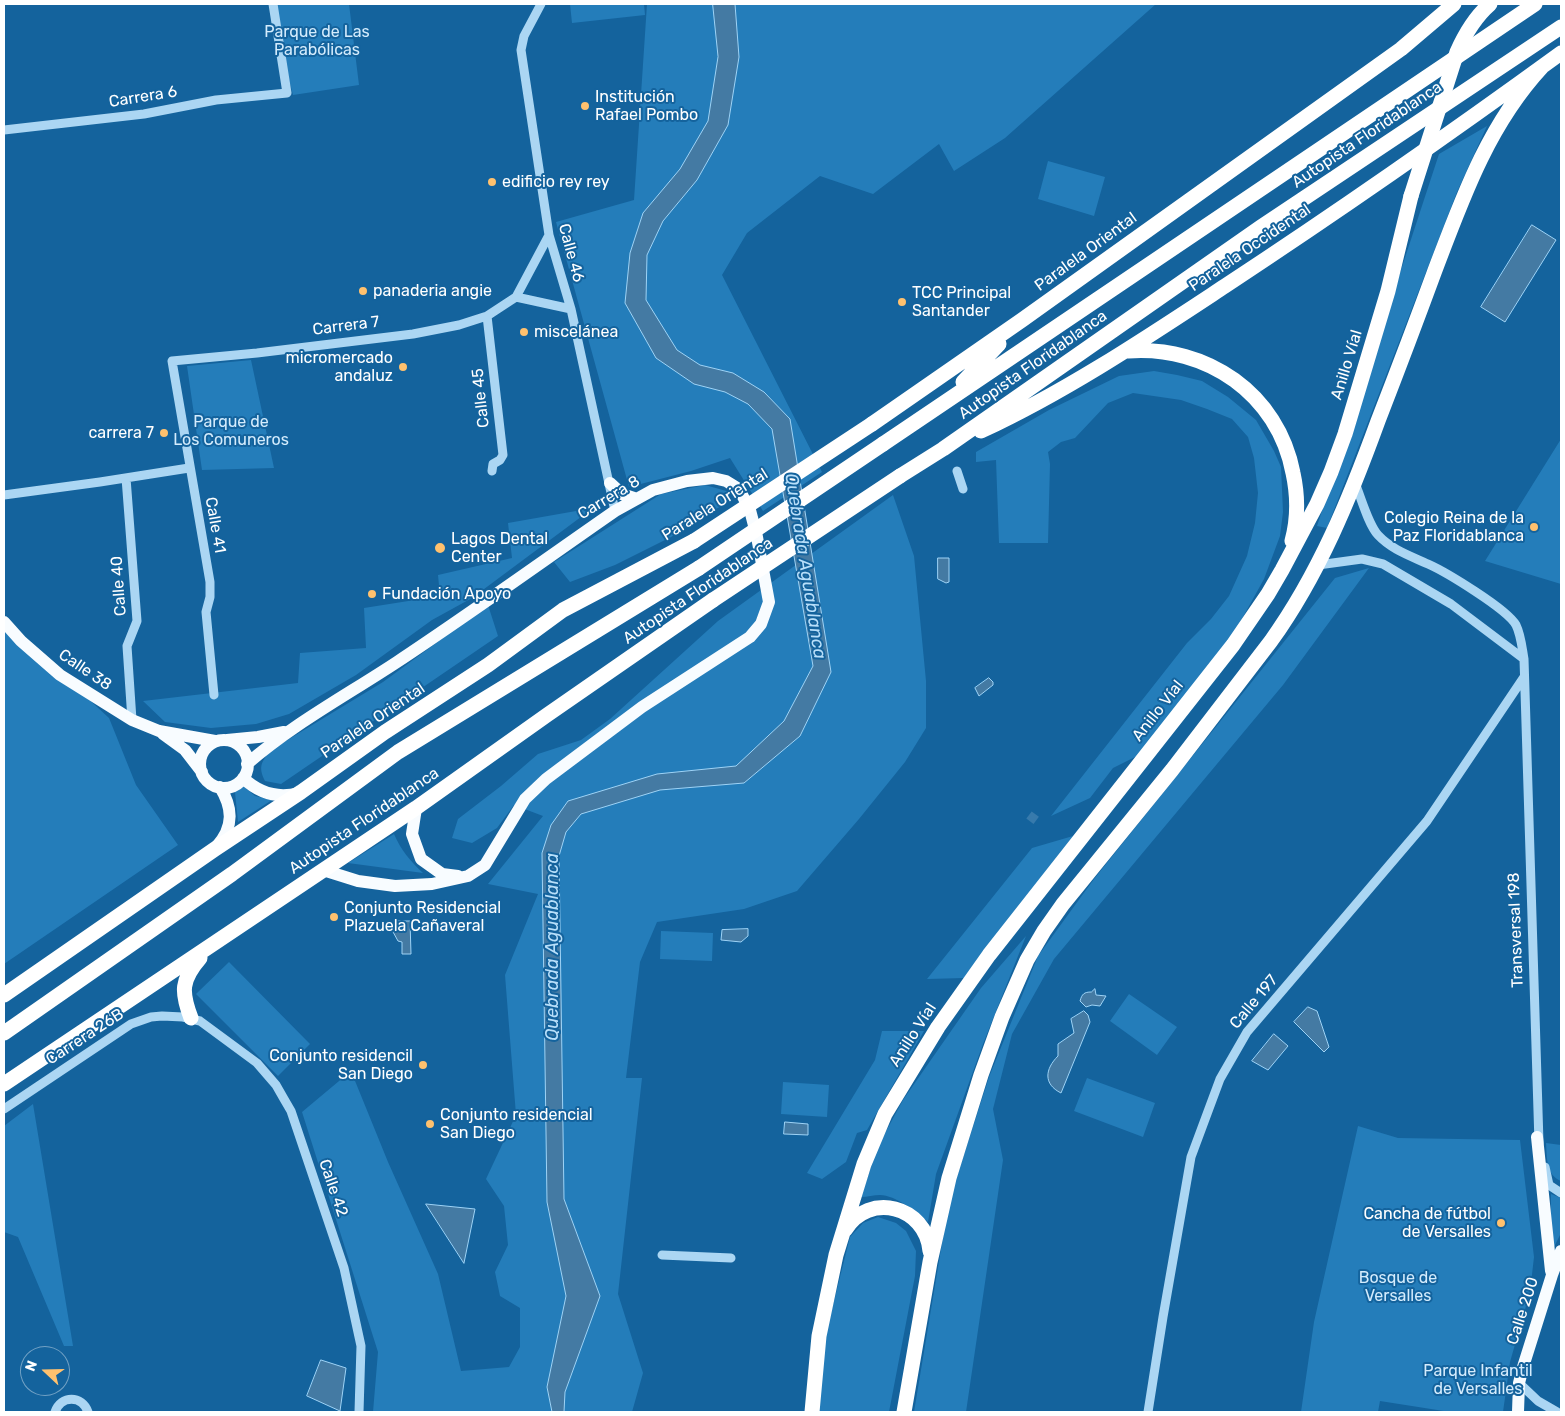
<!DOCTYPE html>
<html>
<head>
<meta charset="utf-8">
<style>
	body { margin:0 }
	#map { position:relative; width:1565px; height:1416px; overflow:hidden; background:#14639d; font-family:Rubik,sans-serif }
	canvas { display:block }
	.frame { position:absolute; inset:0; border:5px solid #fff; pointer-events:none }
	.north { position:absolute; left:20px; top:1346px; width:50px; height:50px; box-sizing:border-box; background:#14639d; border:1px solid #72a1c4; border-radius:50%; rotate:291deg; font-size:14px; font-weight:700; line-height:20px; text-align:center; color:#fff }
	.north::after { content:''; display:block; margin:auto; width:18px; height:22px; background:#ffc16e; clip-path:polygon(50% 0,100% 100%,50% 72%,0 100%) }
</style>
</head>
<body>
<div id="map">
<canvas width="1565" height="1416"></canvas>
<div class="frame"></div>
<div class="north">N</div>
</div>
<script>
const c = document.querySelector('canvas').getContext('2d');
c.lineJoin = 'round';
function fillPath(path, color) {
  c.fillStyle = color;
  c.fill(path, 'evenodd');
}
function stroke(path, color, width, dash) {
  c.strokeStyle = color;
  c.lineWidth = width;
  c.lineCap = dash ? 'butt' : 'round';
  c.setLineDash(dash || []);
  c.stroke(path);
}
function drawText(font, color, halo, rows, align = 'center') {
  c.font = font + ' Rubik,sans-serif';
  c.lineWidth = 4;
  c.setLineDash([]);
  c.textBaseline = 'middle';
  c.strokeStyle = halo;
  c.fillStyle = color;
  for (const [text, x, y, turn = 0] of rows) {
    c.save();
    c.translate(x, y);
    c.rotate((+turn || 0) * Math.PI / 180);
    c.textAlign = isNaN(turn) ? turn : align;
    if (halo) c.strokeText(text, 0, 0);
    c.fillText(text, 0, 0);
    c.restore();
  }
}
const green = new Path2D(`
	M 277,4 L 349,4 L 359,85 L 293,95 L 277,33 Z
	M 570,4 L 644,4 L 645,15 L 572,23 Z
	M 647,4 L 1156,4 L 1005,138 L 954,171 L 939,144 L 873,194 L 820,176 L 747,233 L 722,275 L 822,472 L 763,511 L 730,458 L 691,471 L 629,487 L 556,222 L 634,200 Z
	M 1487,126 L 1457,192 L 1327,528 L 1317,526 L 1439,154 Z
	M 1048,161 L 1105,177 L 1094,216 L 1038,199 Z
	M 251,360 L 274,468 L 202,470 L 187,366 Z
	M 1154,371 L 1177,375 L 1202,381 L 1228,397 L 1256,420 L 1274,451 L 1281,467 L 1283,512 L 1280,536 L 1264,579 L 1233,635 L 1139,755 L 1113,768 L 1090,798 L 1051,816 L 1187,643 L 1211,619 L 1229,596 L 1247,556 L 1255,523 L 1258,493 L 1254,458 L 1248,437 L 1232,419 L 1207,409 L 1181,400 L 1133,393 L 1108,403 L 1075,438 L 1061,442 L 1048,452 L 1050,464 L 1048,543 L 999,543 L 996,460 L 976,462 L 976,452 L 1049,410 L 1119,376 Z
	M 1561,439 L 1561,584 L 1485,561 Z
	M 705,485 L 730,492 L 721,506 L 671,537 L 615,565 L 570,582 L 554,562 L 661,494 Z
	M 893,495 L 914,556 L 926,681 L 926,728 L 905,762 L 859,819 L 797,891 L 744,909 L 657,922 L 640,962 L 626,1078 L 642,1078 L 618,1294 L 643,1373 L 632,1412 L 373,1412 L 378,1352 L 302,1112 L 351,1071 L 388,1162 L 438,1274 L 461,1371 L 509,1367 L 520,1347 L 520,1308 L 500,1296 L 495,1272 L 508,1245 L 504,1206 L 486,1179 L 516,1115 L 505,975 L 538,894 L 488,884 L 543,816 L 514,805 L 497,828 L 472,843 L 452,838 L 458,819 L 501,786 L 538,754 L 581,740 L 610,719 L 718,621 Z
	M 593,508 L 472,598 L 432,620 L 356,675 L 289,714 L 256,724 L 211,728 L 165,722 L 143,701 L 298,683 L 300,653 L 366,648 L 364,608 L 440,596 L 438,575 L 512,558 L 508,523 Z
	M 1369,568 L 1283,685 L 1054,959 L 1012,1034 L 993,1109 L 1003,1160 L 966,1412 L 914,1412 L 949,1201 L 989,1077 L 1038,956 L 1094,879 L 1335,578 Z
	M 488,605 L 498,636 L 281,784 L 265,781 C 258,767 261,762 271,750 L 383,682 Z
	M 4,621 L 109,718 L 136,785 L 178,845 L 4,964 Z
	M 242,785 L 255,796 L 272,800 L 238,822 L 235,792 Z
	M 394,834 C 401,850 410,861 423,873 L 348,863 Z
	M 1073,836 L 964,978 L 927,979 L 1032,848 Z
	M 661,931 L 713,933 L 712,961 L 660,959 Z
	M 1026,936 L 983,1044 L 936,1174 L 928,1222 C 917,1212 895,1195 880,1195 C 874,1195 867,1197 861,1197 L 878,1146 L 903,1100 L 981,988 Z
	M 229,962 L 310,1044 L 278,1076 L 196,994 Z
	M 1129,994 L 1177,1027 L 1157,1055 L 1110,1021 Z
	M 882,1031 L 924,1031 L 867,1130 L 857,1133 L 846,1162 L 822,1179 L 807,1173 L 875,1060 Z
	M 1087,1078 L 1155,1103 L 1143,1137 L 1074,1111 Z
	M 783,1082 L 829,1085 L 827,1117 L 781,1114 Z
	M 33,1104 L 73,1346 L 64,1346 L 18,1237 L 4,1232 L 4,1126 Z
	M 1358,1126 L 1398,1138 L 1520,1140 L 1534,1257 L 1530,1292 L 1510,1362 L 1503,1412 L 1450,1412 L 1380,1401 L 1378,1412 L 1301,1412 L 1314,1322 Z
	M 1546,1143 L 1561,1145 L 1561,1181 C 1546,1175 1547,1158 1546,1143 Z
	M 1551,1194 L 1561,1198 L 1561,1233 L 1551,1253 Z
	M 878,1217 L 896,1223 L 906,1231 L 916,1251 L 915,1276 L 889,1412 L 818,1412 L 823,1345 L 850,1237 L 863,1223 Z`);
const water = new Path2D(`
	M 713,4 L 735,4 L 739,57 L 728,125 L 697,180 L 663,221 L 647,255 L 646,300 L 677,350 L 700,365 L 733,373 L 764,392 L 790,419 L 831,672 L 800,736 L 744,783 L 660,790 L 581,814 L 566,832 L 559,856 L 564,1199 L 600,1296 L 565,1392 L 564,1412 L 552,1412 L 547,1387 L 566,1296 L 547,1202 L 542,853 L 551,825 L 568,801 L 657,774 L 736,766 L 784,721 L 813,666 L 772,429 L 748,404 L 725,392 L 694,384 L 656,358 L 625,303 L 630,253 L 643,213 L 680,169 L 708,121 L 718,57 Z
	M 1532,225 L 1556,240 L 1505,322 L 1481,307 Z
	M 938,558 L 949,558 L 949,582 L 946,583 L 938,579 Z
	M 989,678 L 993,682 L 993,685 L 979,696 L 975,688 Z
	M 395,921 L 410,921 L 411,954 L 402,954 L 402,942 L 398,941 L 392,930 Z
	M 748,929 L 748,936 L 741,942 L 721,940 L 722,930 Z
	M 1095,989 L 1096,995 L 1106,996 L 1100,1006 L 1092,1005 L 1086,1007 L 1080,1001 C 1082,994 1084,992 1091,992 Z
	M 1308,1007 L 1317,1011 L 1329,1047 L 1324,1052 L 1294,1022 Z
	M 1084,1011 L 1088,1015 L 1090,1022 L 1061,1093 C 1043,1084 1045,1069 1058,1056 L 1058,1044 L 1074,1033 L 1071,1019 Z
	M 1274,1034 L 1288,1046 L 1268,1070 L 1252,1061 Z
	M 785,1122 L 808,1124 L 808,1135 L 784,1134 Z
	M 426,1204 L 475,1209 L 464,1263 Z
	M 321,1360 L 346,1368 L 340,1411 L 307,1396 Z`);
const minorTunnel = new Path2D(`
	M 1029,815 L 1037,821`);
const minor = new Path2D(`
	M 541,4 L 524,36 L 521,50 L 549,235 L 571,309 L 615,511
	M 4,130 L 144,114 L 216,100 L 287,93 L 273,4
	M 516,297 L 571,309
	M 487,316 L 503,455 L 500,460 L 493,464 L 492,471
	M 957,471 L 963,489
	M 126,478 L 137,621 L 127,646 L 132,720
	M 1355,483 C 1361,497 1368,524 1378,535 C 1392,550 1411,556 1428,564 C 1446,572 1507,609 1516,625 C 1521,635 1522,648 1524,659 L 1539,1143
	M 4,495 L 100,482 L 189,468
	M 1318,565 L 1362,559 L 1383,564 L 1451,604 L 1524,659
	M 214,695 L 206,612 L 210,597 L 210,582 L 172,361 L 257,353 L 413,334 L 459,325 L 487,316 L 516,297 L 549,235
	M 4,1109 L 131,1024 L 151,1017 L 162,1016 L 183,1017 L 200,1021 L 257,1063 L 276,1085 L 284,1099 L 291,1111 L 344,1268 L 361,1346 L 359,1412
	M 1545,1167 L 1549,1185 L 1561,1193
	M 662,1255 L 731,1258
	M 1519,1383 L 1538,1401 L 1557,1412
	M 55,1412 C 61,1395 82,1395 88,1412
	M 1148,1412 L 1163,1317 L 1191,1157 L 1220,1079 L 1247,1032 L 1427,821 L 1524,677`);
const major = new Path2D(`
	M 610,483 L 622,494 L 637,499
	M 4,622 L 21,641 L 60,675 L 132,720 L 159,731 L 215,741
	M 163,734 L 185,750 L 202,772
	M 227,740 L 258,737 L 284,732
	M200 764a24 24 0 1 1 48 0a24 24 0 1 1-48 0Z
	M 247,764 C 293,724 347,695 397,662 C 471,613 543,561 615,511 L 653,490 L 687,481 L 713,478 L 726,481 L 739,489 L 750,510 L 757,537 L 769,602 L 761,624 L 750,637 L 642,707 L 546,779 L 525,799 L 485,865 L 468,876 L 432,884 L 395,886 L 358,881 L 323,870
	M 243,778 C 259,793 277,799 299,793
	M 416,808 L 412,834 L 421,859 L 442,874 L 458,876
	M 217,846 C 234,827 233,808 220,787
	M 1537,1137 L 1551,1271
	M 1518,1412 L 1519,1383 L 1523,1367 L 1552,1275 L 1561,1251`);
const highway = new Path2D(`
	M 1128,351 C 1207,345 1278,394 1293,473 C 1298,496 1298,519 1292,541
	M 963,382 L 999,344
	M 872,424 L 1022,320 L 1401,49 L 1454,4
	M 981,431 C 1067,391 1146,338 1225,286 C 1339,211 1451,133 1561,53
	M 883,444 L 1535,4
	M 900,476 L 943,449 L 1261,227 L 1561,27
	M 4,995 L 215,849 L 301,792 L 385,732 L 488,665 L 563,610 L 694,541
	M 191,1018 C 181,992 181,980 200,958
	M 4,1033 L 232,874 L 398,752 L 699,568
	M 4,1084 L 416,808 L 547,715 L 713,600
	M 845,1230 C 869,1191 926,1206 930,1251
	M 812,1412 L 819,1336 L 836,1255 L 864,1164 L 885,1114 L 938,1027 L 989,955 L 1233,645 L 1268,594 L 1282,570 L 1317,504 L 1331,472 L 1345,434 L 1388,291 L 1411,196
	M 904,1412 L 930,1262 L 949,1178 L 981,1075 L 1002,1017 L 1027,960 L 1044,931 L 1063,904 L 1172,770 L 1271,641 C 1319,574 1350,498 1378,421 C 1397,372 1416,322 1434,273 C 1462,199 1488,125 1542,67`);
const highwayBridge = new Path2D(`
	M 1411,196 L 1457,52 C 1465,34 1475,17 1490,4
	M 694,541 L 872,424
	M 699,568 L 883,444
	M 713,600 L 900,476`);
const markers = [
	[585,106,5,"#ffc16e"],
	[492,182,5,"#ffc16e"],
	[363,291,5,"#ffc16e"],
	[902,302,5,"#ffc16e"],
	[524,332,5,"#ffc16e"],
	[403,367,5,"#ffc16e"],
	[164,433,5,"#ffc16e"],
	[1534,527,5,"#ffc16e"],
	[440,548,6,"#ffc16e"],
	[372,594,5,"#ffc16e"],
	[334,917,5,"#ffc16e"],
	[423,1065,5,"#ffc16e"],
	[430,1124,5,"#ffc16e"],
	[1501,1223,5,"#ffc16e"]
];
const parkNames = [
	["Parque de Las",317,32],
	["Parabólicas",317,50],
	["Parque de",231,422],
	["Los Comuneros",231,440],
	["Bosque de",1398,1278],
	["Versalles",1398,1296],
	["Parque Infantil",1478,1371],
	["de Versalles",1478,1389]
];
const streetNames = [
	["Carrera 6",143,97,-9],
	["Autopista Floridablanca",1367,135,-34],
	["Paralela Occidental",1250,248,-34],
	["Paralela Oriental",1086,252,-36],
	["Calle 46",571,253,75],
	["Carrera 7",346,326,-7],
	["Autopista Floridablanca",1033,365,-35],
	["Anillo Víal",1347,365,-73],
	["Calle 45",481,398,-96],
	["Carrera 8",609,498,-31],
	["Paralela Oriental",715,505,-32],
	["Calle 41",215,525,80],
	["Calle 40",119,586,-94],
	["Autopista Floridablanca",698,591,-34],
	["Calle 38",85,670,34],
	["Anillo Víal",1158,711,-52],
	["Paralela Oriental",373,721,-34],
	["Autopista Floridablanca",364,821,-34],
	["Transversal 198",1516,930,-92],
	["Calle 197",1254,1002,-50],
	["Anillo Víal",913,1035,-57],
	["Carrera 26B",85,1037,-33],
	["Calle 42",333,1188,71],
	["Calle 200",1523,1311,-72]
];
const poiNames = [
	["Institución",595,97],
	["Rafael Pombo",595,115],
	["edificio rey rey",502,182],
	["panaderia angie",373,291],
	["TCC Principal",912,293],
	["Santander",912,311],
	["miscelánea",534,332],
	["micromercado",393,358,"right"],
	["andaluz",393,376,"right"],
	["carrera 7",154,433,"right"],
	["Colegio Reina de la",1524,518,"right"],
	["Paz Floridablanca",1524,536,"right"],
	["Lagos Dental",451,539],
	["Center",451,557],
	["Fundación Apoyo",382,594],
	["Conjunto Residencial",344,908],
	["Plazuela Cañaveral",344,926],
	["Conjunto residencil",413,1056,"right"],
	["San Diego",413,1074,"right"],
	["Conjunto residencial",440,1115],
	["San Diego",440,1133],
	["Cancha de fútbol",1491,1214,"right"],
	["de Versalles",1491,1232,"right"]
];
const waterNames = [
	["Quebrada Aguablanca",805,566,81],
	["Quebrada Aguablanca",553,947,-90]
];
fillPath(green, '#247dba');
fillPath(water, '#447aa3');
stroke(water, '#9ed3f6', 1);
stroke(minorTunnel, '#377aac', 9, [9, 4.5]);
stroke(minor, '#abd6f3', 9);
stroke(major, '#f8fcff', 12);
stroke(highway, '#fff', 15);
stroke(highwayBridge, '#fff', 15);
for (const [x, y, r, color] of markers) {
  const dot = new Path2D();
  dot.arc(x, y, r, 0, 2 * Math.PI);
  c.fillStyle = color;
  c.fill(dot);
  stroke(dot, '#14639d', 2);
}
drawText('16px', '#d4ecfd', '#14639d', parkNames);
drawText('16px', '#fff', '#14639d', streetNames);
drawText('16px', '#fff', '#14639d', poiNames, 'left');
drawText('italic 18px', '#b8dffa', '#14639d', waterNames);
</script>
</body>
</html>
